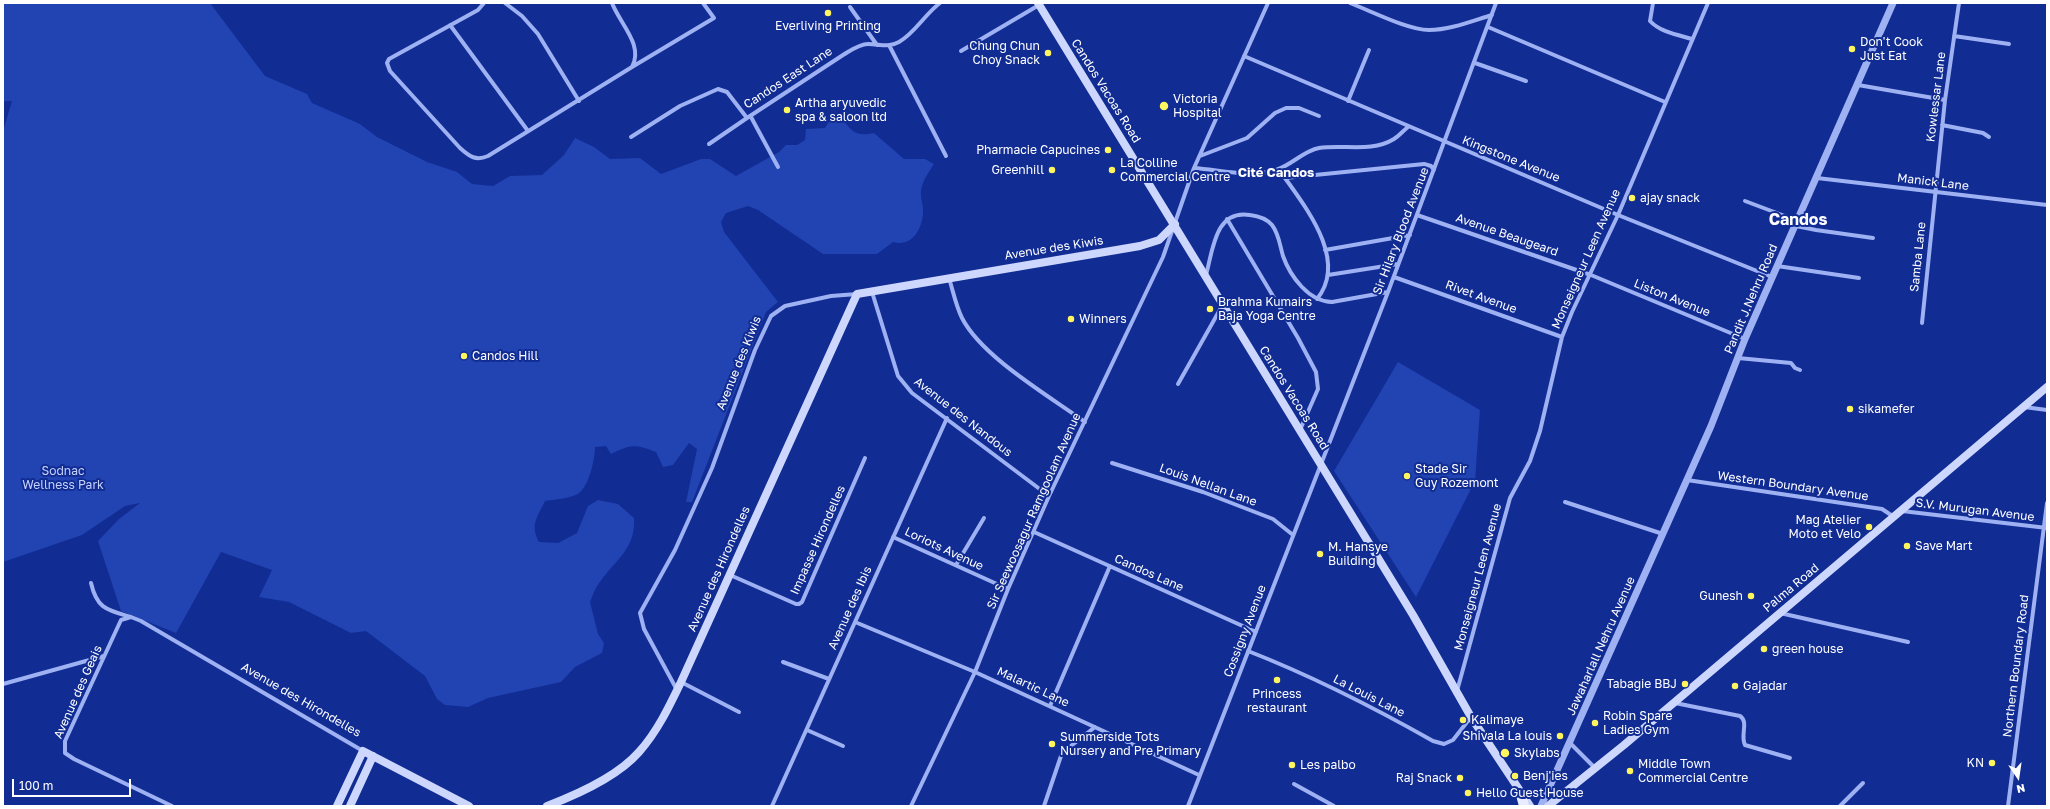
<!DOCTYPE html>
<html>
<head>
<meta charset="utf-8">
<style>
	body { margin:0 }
	#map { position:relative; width:2050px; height:809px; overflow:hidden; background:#112c93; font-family:"Golos Text",sans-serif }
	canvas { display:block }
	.frame { position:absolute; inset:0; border:4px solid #fff; pointer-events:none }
	.north { position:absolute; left:1998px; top:757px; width:40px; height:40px; -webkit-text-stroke:3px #112c93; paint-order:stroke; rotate:167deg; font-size:11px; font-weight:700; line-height:16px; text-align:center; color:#fff }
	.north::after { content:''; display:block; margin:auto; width:14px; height:18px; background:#fff; clip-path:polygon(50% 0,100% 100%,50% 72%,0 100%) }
	.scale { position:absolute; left:12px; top:779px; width:119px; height:18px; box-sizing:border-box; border:2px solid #fff; border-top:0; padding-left:5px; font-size:12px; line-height:14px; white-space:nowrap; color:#fff; -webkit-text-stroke:3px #112c93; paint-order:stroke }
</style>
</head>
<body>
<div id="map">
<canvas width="2050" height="809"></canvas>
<div class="frame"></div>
<div class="north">N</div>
<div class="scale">100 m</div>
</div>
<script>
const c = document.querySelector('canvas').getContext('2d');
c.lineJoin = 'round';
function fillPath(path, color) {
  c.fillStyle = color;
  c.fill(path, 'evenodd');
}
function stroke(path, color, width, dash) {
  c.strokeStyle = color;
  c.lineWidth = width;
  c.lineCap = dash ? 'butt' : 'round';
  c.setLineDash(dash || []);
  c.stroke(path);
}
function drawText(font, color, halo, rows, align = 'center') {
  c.font = font + ' "Golos Text",sans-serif';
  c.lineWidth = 4;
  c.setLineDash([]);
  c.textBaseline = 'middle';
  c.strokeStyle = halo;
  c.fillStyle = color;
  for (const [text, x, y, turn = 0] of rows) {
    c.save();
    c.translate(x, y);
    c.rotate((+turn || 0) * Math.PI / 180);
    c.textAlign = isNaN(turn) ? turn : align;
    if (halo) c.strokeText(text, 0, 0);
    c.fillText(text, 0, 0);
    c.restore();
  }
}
const green = new Path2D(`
	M 3,3 L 210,3 L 265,76 L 307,94 L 312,103 L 360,124 L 377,137 L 427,162 L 457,172 L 472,184 L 493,186 L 510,176 L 542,175 L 564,155 L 575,138 L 594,147 L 610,159 L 640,158 L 661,174 L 701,159 L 710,159 L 736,176 L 779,152 L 786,145 L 797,145 L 805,140 L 806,129 L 825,128 L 830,120 L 840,116 C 852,131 854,137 874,133 L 904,159 L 925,159 L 934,164 C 929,172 922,181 921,191 C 920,198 924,206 923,213 C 922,230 912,247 893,242 L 877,254 L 823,254 L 758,210 L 748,206 L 726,213 L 721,222 L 724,232 L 778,302 L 766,312 L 692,502 L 686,502 L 697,449 L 689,443 L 673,465 L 663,467 L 656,452 C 635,444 631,444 611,454 L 606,446 L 595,447 C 595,459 589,486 579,493 C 573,498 553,500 545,501 C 537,518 530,524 539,542 L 558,543 L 577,533 L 588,506 L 598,500 L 618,504 L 634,518 C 636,549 615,560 600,582 C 595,588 593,595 590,602 L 598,634 L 604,643 L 602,653 L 575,667 L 561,682 L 488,698 L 468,707 L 445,705 L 437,699 L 425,676 L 366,631 L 351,633 L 289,602 L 259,597 L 272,570 L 221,552 L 176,633 L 121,611 L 98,541 L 119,519 L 140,503 L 125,506 L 82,535 L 3,562 L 3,131 L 12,101 L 3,101 Z
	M 1398,362 L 1480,410 L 1475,481 L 1416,597 L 1334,471 Z`);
const minor = new Path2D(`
	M 484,3 L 478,10 L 389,59 L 387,63 L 390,71 L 460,148 C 470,157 476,161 488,156 L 632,67 C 644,45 620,24 612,3
	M 505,3 L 522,16 L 538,34 L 579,101
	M 1350,3 C 1371,11 1408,30 1429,30 C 1450,30 1472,21 1492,15
	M 1653,3 L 1650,21 C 1660,32 1678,35 1692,39
	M 850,7 L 877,45
	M 450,25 L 528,131
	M 1488,27 L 1665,102
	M 1954,36 L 2009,44
	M 889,45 L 946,156
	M 961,51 L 1039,5
	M 1244,56 L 1618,215 L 1772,277
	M 1475,63 L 1526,81
	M 632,67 L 714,18 L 703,3
	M 1858,85 L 1945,100
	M 1348,101 L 1369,50
	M 751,117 L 778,167
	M 1942,125 L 1983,133 L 1989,137
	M 631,137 L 680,106 L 718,89 L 727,92 L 747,118 L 843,55 C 850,51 859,44 868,44 C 880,44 888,48 899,42 C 915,33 925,14 940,3
	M 709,144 L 747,118
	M 1200,156 L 1247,138 L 1275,113 L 1286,108 L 1299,108 L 1319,116
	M 1194,168 C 1221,170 1250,178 1276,170 C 1292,165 1303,151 1319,148 C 1344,144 1371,153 1394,139 C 1399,136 1403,131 1408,127
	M 1277,170 L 1285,178 L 1424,164 L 1431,166 L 1434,170
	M 1285,178 C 1307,209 1348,261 1317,299
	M 1817,178 L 2047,205
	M 1745,201 L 1798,221
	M 1417,215 L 1591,275 L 1745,339
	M 1227,219 L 1298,338 L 1316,372 L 1318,389 L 1300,430
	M 1796,226 L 1816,230 L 1873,238
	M 1325,250 L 1410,235
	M 1777,266 L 1859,278
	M 1206,275 C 1213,250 1215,209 1250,215 C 1258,216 1267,219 1272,225 C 1279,234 1280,246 1283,256 C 1290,276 1309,302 1332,302 L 1388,292
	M 1328,275 L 1398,264
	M 1394,277 L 1562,337
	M 949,278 C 953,291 956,306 962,318 C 982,357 1049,396 1085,422
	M 872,292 L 898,376 L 912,393 L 1049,496
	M 1922,323 L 1945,100 L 1959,3
	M 1738,358 L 1791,363 L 1795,368 L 1800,370
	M 1178,384 L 1222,306
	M 2024,407 L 2047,410
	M 1112,463 L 1203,492 L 1273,519 L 1293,535
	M 1687,480 L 1882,509 L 1894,517
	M 1565,502 L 1663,534
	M 1902,511 L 2047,528
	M 1034,532 L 1256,632
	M 893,537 L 1008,589
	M 956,565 L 984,518
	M 730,575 L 796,604 L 799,604 L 802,602 L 865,458
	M 91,583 C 97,609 107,610 131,617
	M 1780,613 L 1908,642
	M 855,622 L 975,672 L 1199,775
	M 1248,651 C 1312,676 1373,707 1433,741 L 1444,744 L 1453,740 L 1471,717
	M 783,662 L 829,679
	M 681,682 L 739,712
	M 3,684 L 104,656
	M 677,690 L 644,629 L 640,613 L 675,550 L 712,468 L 755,350 L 771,316 L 785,306 L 831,296 L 857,294
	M 1457,691 L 1510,498 L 1530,461 L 1540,431 L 1562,337 L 1572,312 L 1618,215 L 1708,3
	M 1675,703 L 1740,716 C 1749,722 1740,735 1745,745 L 1790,758
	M 1050,706 L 1110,566
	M 807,730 L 843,746
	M 1570,743 L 1595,768
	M 1294,784 L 1334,806
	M 172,806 L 74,759 L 65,753 L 65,741 L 121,620 L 131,617 L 141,621 L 363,751
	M 772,806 L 947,418
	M 911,806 L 975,672 L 1008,589 L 1049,496 L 1163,257 L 1194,168 L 1268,3
	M 1044,806 L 1062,753 L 1095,727
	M 1188,806 L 1388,292 L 1496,3
	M 1840,806 L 1863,783
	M 2008,806 L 2047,503`);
const tertiary = new Path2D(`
	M 1541,806 L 1711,426 L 1745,339 L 1893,3`);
const secondary = new Path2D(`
	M 1038,3 L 1413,615 L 1471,717 L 1530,806
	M 337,806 L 363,751 L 469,806
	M 350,806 L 373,756
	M 547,806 C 576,795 618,776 639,752 C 657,732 669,707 681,682 L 857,294 L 1140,246 L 1159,240 L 1175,224
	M 1548,806 L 1624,745 L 2047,387`);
const primary = new Path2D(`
	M 1521,795 L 1524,806`);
const markers = [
	[828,13,4,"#fff55f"],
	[1852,49,4,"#fff55f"],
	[1048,53,4,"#fff55f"],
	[1164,106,5,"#fff55f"],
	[787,110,4,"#fff55f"],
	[1108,150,4,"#fff55f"],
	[1052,170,4,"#fff55f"],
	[1112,170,4,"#fff55f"],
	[1632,198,4,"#fff55f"],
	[1210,309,4,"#fff55f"],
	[1071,319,4,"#fff55f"],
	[464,356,4,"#fff55f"],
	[1850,409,4,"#fff55f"],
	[1407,476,4,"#fff55f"],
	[1869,527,4,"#fff55f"],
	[1907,546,4,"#fff55f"],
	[1320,554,4,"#fff55f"],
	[1751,596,4,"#fff55f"],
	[1764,649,4,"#fff55f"],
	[1277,680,4,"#fff55f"],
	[1685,684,4,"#fff55f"],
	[1735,686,4,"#fff55f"],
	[1463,720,4,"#fff55f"],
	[1595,723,4,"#fff55f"],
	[1560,736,4,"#fff55f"],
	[1052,744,4,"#fff55f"],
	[1505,753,5,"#fff55f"],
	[1992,763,4,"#fff55f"],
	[1292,765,4,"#fff55f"],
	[1630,771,4,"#fff55f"],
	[1515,776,4,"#fff55f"],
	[1460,778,4,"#fff55f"],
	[1468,793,4,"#fff55f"]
];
const poiNames = [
	["Everliving Printing",828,26,"center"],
	["Don't Cook",1860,42],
	["Just Eat",1860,56],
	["Chung Chun",1040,46,"right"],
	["Choy Snack",1040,60,"right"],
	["Victoria",1173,99],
	["Hospital",1173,113],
	["Artha aryuvedic",795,103],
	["spa & saloon ltd",795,117],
	["Pharmacie Capucines",1100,150,"right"],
	["La Colline",1120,163],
	["Commercial Centre",1120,177],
	["Greenhill",1044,170,"right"],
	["ajay snack",1640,198],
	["Brahma Kumairs",1218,302],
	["Baja Yoga Centre",1218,316],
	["Winners",1079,319],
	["Candos Hill",472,356],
	["sikamefer",1858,409],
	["Stade Sir",1415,469],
	["Guy Rozemont",1415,483],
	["Mag Atelier",1861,520,"right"],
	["Moto et Velo",1861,534,"right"],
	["Save Mart",1915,546],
	["M. Hansye",1328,547],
	["Building",1328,561],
	["Gunesh",1743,596,"right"],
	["green house",1772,649],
	["Tabagie BBJ",1677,684,"right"],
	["Gajadar",1743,686],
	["Princess",1277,694,"center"],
	["restaurant",1277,708,"center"],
	["Robin Spare",1603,716],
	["Ladies Gym",1603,730],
	["Kalimaye",1471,720],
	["Shivala La louis",1552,736,"right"],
	["Summerside Tots",1060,737],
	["Nursery and Pre Primary",1060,751],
	["Skylabs",1514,753],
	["KN",1984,763,"right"],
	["Middle Town",1638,764],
	["Commercial Centre",1638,778],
	["Les palbo",1300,765],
	["Benj'ies",1523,776],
	["Raj Snack",1452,778,"right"],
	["Hello Guest House",1476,793]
];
const streetNames = [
	["Candos East Lane",788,78,-33],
	["Candos Vacoas Road",1106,91,58],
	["Kowlessar Lane",1936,97,-83],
	["Kingstone Avenue",1511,159,22],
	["Manick Lane",1933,182,7],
	["Sir Hilary Blood Avenue",1401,231,-69],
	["Avenue Beaugeard",1507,235,19],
	["Avenue des Kiwis",1054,248,-9],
	["Samba Lane",1918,257,-84],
	["Monseigneur Leen Avenue",1586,259,-66],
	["Rivet Avenue",1481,297,20],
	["Liston Avenue",1672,298,22],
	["Pandit J.Nehru Road",1751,299,-67],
	["Avenue des Kiwis",739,363,-68],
	["Candos Vacoas Road",1294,398,58],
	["Avenue des Nandous",963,417,38],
	["Louis Nellan Lane",1208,485,20],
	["Western Boundary Avenue",1793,486,8],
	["S.V. Murugan Avenue",1975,510,7],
	["Sir Seewoosagur Ramgoolam Avenue",1034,511,-66],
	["Impasse Hirondelles",818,540,-66],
	["Loriots Avenue",944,549,25],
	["Avenue des Hirondelles",719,569,-66],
	["Candos Lane",1149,573,24],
	["Monseigneur Leen Avenue",1478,577,-75],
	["Palma Road",1791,588,-40],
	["Avenue des Ibis",850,608,-66],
	["Cossigny Avenue",1245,631,-69],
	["Jawaharlall Nehru Avenue",1601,646,-66],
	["Northern Boundary Road",2016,666,-83],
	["Malartic Lane",1033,687,25],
	["Avenue des Geais",78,692,-66],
	["La Louis Lane",1369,696,27],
	["Avenue des Hirondelles",301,700,30]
];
const parkNames = [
	["Sodnac",63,471],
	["Wellness Park",63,485]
];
const neighbourhoodNames = [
	["Cité Candos",1276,173]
];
const districtNames = [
	["Candos",1798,220]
];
fillPath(green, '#2243b2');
stroke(minor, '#9eb1f3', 4);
stroke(tertiary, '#9eb1f3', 7);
stroke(secondary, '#cdd7fd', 8);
stroke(primary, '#e9edff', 10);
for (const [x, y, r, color] of markers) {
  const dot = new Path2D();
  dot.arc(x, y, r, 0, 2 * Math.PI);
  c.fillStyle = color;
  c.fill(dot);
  stroke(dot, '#112c93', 1.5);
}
drawText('12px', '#fff', '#112c93', poiNames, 'left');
drawText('12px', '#fff', '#112c93', streetNames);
drawText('12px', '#c5d2fd', '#112c93', parkNames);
drawText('bold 13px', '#fff', '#112c93', neighbourhoodNames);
drawText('bold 16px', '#fff', '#112c93', districtNames);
</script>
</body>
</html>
